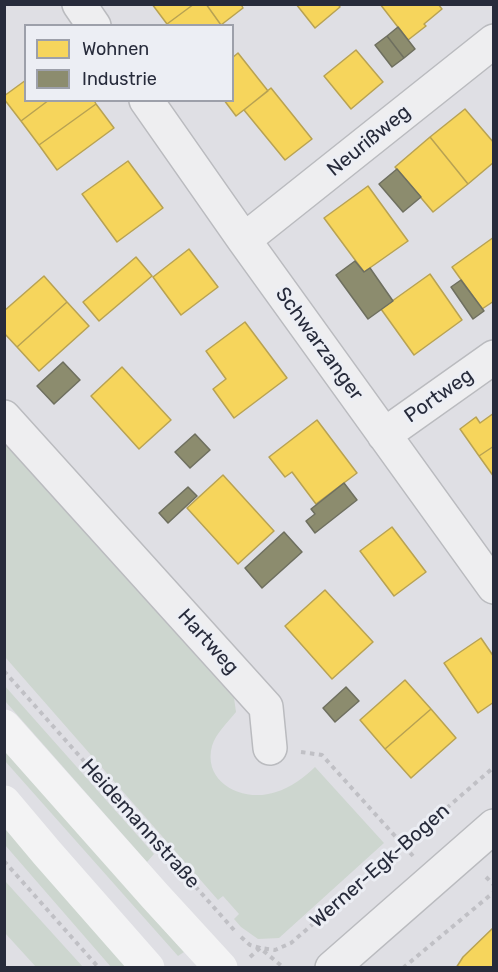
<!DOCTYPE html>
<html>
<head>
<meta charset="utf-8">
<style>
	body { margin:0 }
	#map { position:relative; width:498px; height:972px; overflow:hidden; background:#dfdfe4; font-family:Rubik,sans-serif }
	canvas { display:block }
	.frame { position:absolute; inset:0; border:6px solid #272b3b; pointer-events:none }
	.legend { position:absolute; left:24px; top:24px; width:210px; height:78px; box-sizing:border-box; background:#eceef4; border:2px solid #9da0aa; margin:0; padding:8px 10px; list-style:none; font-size:18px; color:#272b3b }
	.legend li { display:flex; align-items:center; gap:12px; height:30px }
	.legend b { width:30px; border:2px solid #9da0aa }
</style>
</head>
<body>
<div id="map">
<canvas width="498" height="972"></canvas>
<div class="frame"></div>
<ul class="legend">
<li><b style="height:16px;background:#f6d55c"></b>Wohnen</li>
<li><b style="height:16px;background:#8c8c6e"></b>Industrie</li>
</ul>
</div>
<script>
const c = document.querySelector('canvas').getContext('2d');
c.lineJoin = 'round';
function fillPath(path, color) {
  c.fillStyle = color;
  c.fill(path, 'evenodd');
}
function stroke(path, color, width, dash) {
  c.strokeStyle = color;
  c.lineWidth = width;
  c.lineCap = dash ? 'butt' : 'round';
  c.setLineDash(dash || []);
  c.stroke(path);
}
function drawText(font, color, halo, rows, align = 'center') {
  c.font = font + ' Rubik,sans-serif';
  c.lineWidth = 6;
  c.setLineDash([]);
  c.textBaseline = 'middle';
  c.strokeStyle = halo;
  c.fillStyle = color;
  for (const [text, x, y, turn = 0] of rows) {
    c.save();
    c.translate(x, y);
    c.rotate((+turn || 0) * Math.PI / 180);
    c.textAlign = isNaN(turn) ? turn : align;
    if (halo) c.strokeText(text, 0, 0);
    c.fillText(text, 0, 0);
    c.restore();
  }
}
const green = new Path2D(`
	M 4,443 L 234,698 L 236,712 C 228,722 216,733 212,746 C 202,784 245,803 276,792 C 290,788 305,777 315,767 L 384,843 L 279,938 L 258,939 L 241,927 L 234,919 L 239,914 L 223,896 L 218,900 L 5,657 Z
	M 4,685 L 154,854 L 147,862 L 5,701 Z
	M 4,750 L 184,952 L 178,956 L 5,761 Z
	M 4,826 L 127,967 L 111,967 L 5,845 Z
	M 4,881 L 5,881 L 83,967 L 36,967 L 5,933 Z`);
const homes = new Path2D(`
	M 152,4 L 194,4 L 167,24 Z
	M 194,4 L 206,4 L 221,25 L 168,26 L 167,24 Z
	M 206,4 L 241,4 L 243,8 L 221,25 Z
	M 296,4 L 338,4 L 340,7 L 315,28 Z
	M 380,4 L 438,4 L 442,9 L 424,24 L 426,26 L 408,40 Z
	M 356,50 L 383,82 L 351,109 L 324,76 Z
	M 238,53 L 268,91 L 236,116 L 224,100 L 232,100 L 232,58 Z
	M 26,80 L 26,100 L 49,100 L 21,121 L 4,99 L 4,96 Z
	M 271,88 L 312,139 L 285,160 L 244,110 Z
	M 49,100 L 94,100 L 96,104 L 39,145 L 21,121 Z
	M 96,104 L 114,128 L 57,170 L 39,145 Z
	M 465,109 L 494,143 L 494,162 L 468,184 L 430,137 Z
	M 430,137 L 468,184 L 433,212 L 395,167 Z
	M 128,161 L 163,208 L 117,242 L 82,194 Z
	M 368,186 L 408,241 L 364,272 L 324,218 Z
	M 494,237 L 494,301 L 482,309 L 452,267 Z
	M 189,249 L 218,287 L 181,315 L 153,277 Z
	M 136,257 L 152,276 L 99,321 L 83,302 Z
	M 430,274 L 462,320 L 414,355 L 381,309 Z
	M 44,276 L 67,302 L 17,347 L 4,333 L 4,311 Z
	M 67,302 L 89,326 L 39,371 L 17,347 Z
	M 245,322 L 287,378 L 234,418 L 213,389 L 226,379 L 206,351 Z
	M 122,367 L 171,420 L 139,449 L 91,396 Z
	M 494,413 L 494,446 L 479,456 L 460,429 L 476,417 L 480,423 Z
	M 317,420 L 357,473 L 316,504 L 292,472 L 285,477 L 269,457 Z
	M 494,446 L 494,477 L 479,456 Z
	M 223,475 L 274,531 L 238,564 L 187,508 Z
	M 392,527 L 426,572 L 394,596 L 360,551 Z
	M 325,590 L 373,642 L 332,679 L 285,626 Z
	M 481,638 L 494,657 L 494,702 L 478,713 L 444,663 Z
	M 405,680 L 431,709 L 385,749 L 360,720 Z
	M 431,709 L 456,738 L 411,778 L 385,749 Z
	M 494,927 L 494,968 L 456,968 L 463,957 Z`);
const industry = new Path2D(`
	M 398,27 L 415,49 L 404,58 L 387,36 Z
	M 387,36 L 404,58 L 392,67 L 375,45 Z
	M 397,169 L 421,197 L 403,212 L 379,184 Z
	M 355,261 L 364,272 L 370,268 L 393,301 L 368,319 L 336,275 Z
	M 461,280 L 484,311 L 473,319 L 451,287 Z
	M 63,362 L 80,380 L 54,404 L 37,386 Z
	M 195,434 L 210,450 L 190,468 L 175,452 Z
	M 344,483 L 357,500 L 315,533 L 306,521 L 315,514 L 311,509 Z
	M 188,487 L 197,496 L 168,523 L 159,513 Z
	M 284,532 L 302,552 L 262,588 L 245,568 Z
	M 346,687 L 359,701 L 335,722 L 323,708 Z`);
const path = new Path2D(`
	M 4,671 L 234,930
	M 301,752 L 322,755 L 413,856
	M 4,861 L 99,968
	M 486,877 L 494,885
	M 241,937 L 250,945 L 260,948 L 284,968
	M 250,957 L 260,948 L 275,950 L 291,943 L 494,767
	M 403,968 L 494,892`);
const minor = new Path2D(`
	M 79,4 L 94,26
	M 146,100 L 244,240 L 494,587
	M 244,240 L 494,41
	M 4,417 L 266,707 L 270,748
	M 384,435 L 494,357
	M 332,968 L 494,826`);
const secondary = new Path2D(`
	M 4,726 L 155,896 L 221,968
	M 4,802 L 47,853 L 148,968`);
const streetNames = [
	["Neurißweg",369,141,-39],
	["Schwarzanger",319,344,54],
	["Portweg",439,396,-35],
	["Hartweg",208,642,48],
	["Heidemannstraße",140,824,48],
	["Werner-Egk-Bogen",380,866,-41]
];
fillPath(green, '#cdd6cf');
fillPath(homes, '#f6d55c');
stroke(homes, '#b8a252', 1.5);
fillPath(industry, '#8c8c6e');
stroke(industry, '#6e6f5f', 1.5);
stroke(minor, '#babbbf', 36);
stroke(path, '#c0c0c5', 4, [4.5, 4.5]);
stroke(minor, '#eeeef0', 33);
stroke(secondary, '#f3f3f4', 33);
drawText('20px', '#272b3b', '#eceef4', streetNames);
</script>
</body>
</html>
